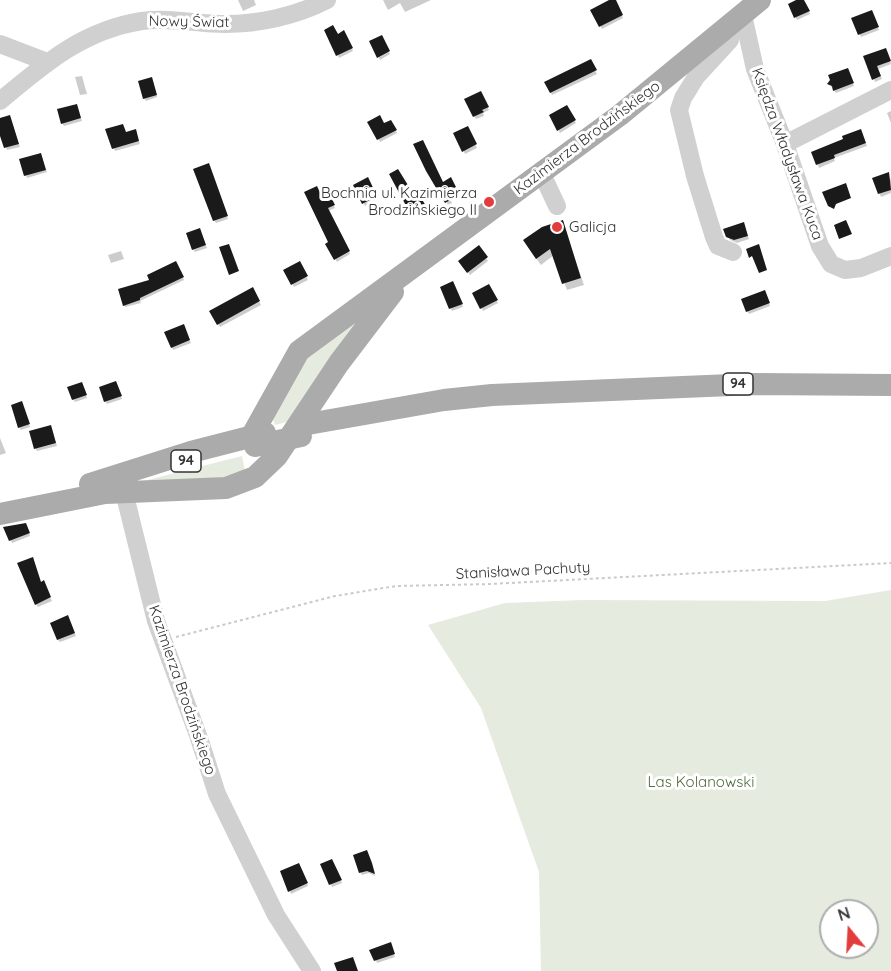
<!DOCTYPE html>
<html>
<head>
<meta charset="utf-8">
<style>
	body { margin:0 }
	#map { position:relative; width:891px; height:971px; overflow:hidden; background:#fff; font-family:Quicksand,sans-serif }
	canvas { display:block }
	.north { position:absolute; left:819px; top:899px; width:60px; height:60px; box-sizing:border-box; background:#fff; border:2px solid #adadad; border-radius:50%; rotate:342deg; font-size:16px; font-weight:700; line-height:24px; text-align:center; color:#333 }
	.north::after { content:''; display:block; margin:auto; width:21px; height:27px; background:#e23d3d; clip-path:polygon(50% 0,100% 100%,50% 72%,0 100%) }
</style>
</head>
<body>
<div id="map">
<canvas width="891" height="971"></canvas>
<div class="north">N</div>
</div>
<script>
const c = document.querySelector('canvas').getContext('2d');
c.lineJoin = 'round';
function fillPath(path, color) {
  c.fillStyle = color;
  c.fill(path, 'evenodd');
}
function stroke(path, color, width, dash) {
  c.strokeStyle = color;
  c.lineWidth = width;
  c.lineCap = dash ? 'butt' : 'round';
  c.setLineDash(dash || []);
  c.stroke(path);
}
function drawText(font, color, halo, rows, align = 'center') {
  c.font = font + ' Quicksand,sans-serif';
  c.lineWidth = 6;
  c.setLineDash([]);
  c.textBaseline = 'middle';
  c.strokeStyle = halo;
  c.fillStyle = color;
  for (const [text, x, y, turn = 0] of rows) {
    c.save();
    c.translate(x, y);
    c.rotate((+turn || 0) * Math.PI / 180);
    c.textAlign = isNaN(turn) ? turn : align;
    if (halo) c.strokeText(text, 0, 0);
    c.fillText(text, 0, 0);
    c.restore();
  }
}
const green = new Path2D(`
	M 376,303 L 295,420 L 275,425 L 273,420 L 306,356 Z
	M 242,456 L 245,471 L 231,479 L 112,489 Z
	M 891,590 L 891,971 L 541,971 L 539,872 L 481,708 L 428,625 L 505,603 L 583,600 L 825,601 ZM 831,911 L 867,911 L 867,947 L 831,947 Z`);
const shadow = new Path2D(`
	M 238,0 L 254,0 L 256,5 L 243,11 Z
	M 383,0 L 431,0 L 405,12 L 400,3 L 388,10 Z
	M 614,0 L 623,18 L 602,29 L 592,11 Z
	M 799,0 L 803,0 L 810,14 L 797,20 L 790,5 Z
	M 873,15 L 879,30 L 861,37 L 853,19 Z
	M 326,31 L 337,36 L 344,32 L 353,51 L 339,58 Z
	M 381,37 L 390,54 L 380,60 L 371,42 Z
	M 887,52 L 891,64 L 878,69 L 882,79 L 875,82 L 865,57 Z
	M 590,61 L 597,74 L 552,95 L 546,83 Z
	M 849,72 L 854,86 L 836,93 L 829,84 Z
	M 82,76 L 87,94 L 80,95 L 75,77 Z
	M 153,81 L 157,97 L 146,101 L 144,98 Z
	M 480,93 L 489,110 L 483,113 L 484,116 L 476,119 L 466,100 Z
	M 77,106 L 82,121 L 64,126 L 62,123 Z
	M 567,107 L 576,123 L 560,133 L 551,116 Z
	M 891,111 L 891,123 L 887,113 Z
	M 0,120 L 11,120 L 20,147 L 7,150 L 0,131 Z
	M 369,122 L 384,125 L 391,122 L 397,133 L 380,142 Z
	M 468,128 L 477,148 L 465,154 L 455,134 Z
	M 107,130 L 136,133 L 140,144 L 115,151 Z
	M 862,133 L 867,146 L 834,158 L 835,161 L 819,168 L 813,153 Z
	M 42,157 L 47,172 L 27,178 L 21,160 Z
	M 210,168 L 228,219 L 216,223 L 214,220 Z
	M 427,170 L 443,184 L 450,179 L 457,192 L 449,197 L 452,203 L 448,205 Z
	M 888,174 L 891,180 L 891,193 L 881,197 L 874,179 Z
	M 391,175 L 410,192 L 414,190 L 426,209 L 414,216 Z
	M 367,179 L 377,199 L 365,206 L 355,186 Z
	M 329,197 L 335,208 L 328,211 L 350,254 L 337,262 L 327,244 L 330,242 L 323,201 Z
	M 562,222 L 584,285 L 567,290 L 554,255 L 541,265 L 528,247 Z
	M 744,226 L 749,239 L 737,243 L 730,240 L 728,237 Z
	M 201,233 L 207,248 L 195,252 L 193,249 Z
	M 479,247 L 488,261 L 470,275 L 460,261 Z
	M 121,251 L 124,259 L 111,263 L 108,255 Z
	M 176,263 L 184,280 L 140,301 L 141,303 L 125,307 L 124,305 L 151,281 Z
	M 299,263 L 308,280 L 294,287 L 285,270 Z
	M 454,286 L 463,307 L 452,311 L 442,288 Z
	M 489,286 L 498,303 L 483,311 L 474,294 Z
	M 252,289 L 261,305 L 220,327 L 211,312 Z
	M 766,295 L 770,306 L 749,314 L 747,311 Z
	M 185,329 L 191,343 L 173,350 L 172,348 Z
	M 117,385 L 122,399 L 107,404 L 105,401 Z
	M 83,386 L 87,398 L 75,402 L 73,399 Z
	M 23,406 L 30,427 L 21,430 L 19,427 Z
	M 52,429 L 57,446 L 37,451 L 35,448 Z
	M 0,438 L 6,453 L 0,455 Z
	M 27,527 L 30,536 L 12,543 L 5,528 Z
	M 43,582 L 52,601 L 38,607 L 36,604 L 41,583 Z
	M 69,620 L 76,636 L 60,642 L 58,640 Z
	M 368,854 L 375,876 L 369,873 L 362,875 L 360,872 Z
	M 332,861 L 342,883 L 332,887 L 322,865 Z
	M 300,867 L 308,886 L 291,894 L 290,891 Z
	M 391,947 L 395,957 L 377,963 L 372,950 Z`);
const building = new Path2D(`
	M 609,0 L 616,0 L 623,15 L 599,27 L 590,10 Z
	M 796,0 L 804,0 L 810,11 L 794,18 L 788,4 Z
	M 872,10 L 879,27 L 858,35 L 851,18 Z
	M 333,25 L 338,34 L 344,30 L 353,48 L 336,56 L 324,30 Z
	M 382,35 L 390,51 L 377,58 L 369,41 Z
	M 886,48 L 891,61 L 877,66 L 881,76 L 872,80 L 863,56 Z
	M 591,59 L 597,70 L 550,93 L 544,82 Z
	M 848,68 L 854,83 L 833,91 L 832,86 L 827,84 L 830,80 L 828,75 Z
	M 152,77 L 157,95 L 143,99 L 138,81 Z
	M 481,91 L 489,107 L 482,110 L 484,112 L 473,117 L 464,99 Z
	M 77,104 L 81,118 L 61,124 L 57,109 Z
	M 567,105 L 576,120 L 557,131 L 549,115 Z
	M 10,115 L 19,144 L 4,148 L 0,136 L 0,118 Z
	M 380,115 L 384,123 L 391,120 L 397,130 L 377,140 L 367,122 Z
	M 123,124 L 126,132 L 136,129 L 139,141 L 112,149 L 105,129 Z
	M 468,126 L 477,144 L 462,152 L 453,133 Z
	M 861,129 L 866,143 L 834,155 L 835,158 L 816,165 L 811,152 L 843,139 L 842,136 Z
	M 423,140 L 443,182 L 451,177 L 457,189 L 449,194 L 452,199 L 445,203 L 426,171 L 413,144 Z
	M 41,153 L 46,170 L 24,176 L 19,159 Z
	M 209,163 L 228,216 L 213,221 L 193,169 Z
	M 398,169 L 411,190 L 415,188 L 426,206 L 411,215 L 389,174 Z
	M 889,172 L 891,190 L 878,194 L 872,178 Z
	M 368,177 L 377,196 L 362,204 L 353,185 Z
	M 846,183 L 851,198 L 836,204 L 834,209 L 828,206 L 822,192 Z
	M 317,186 L 323,199 L 330,195 L 335,205 L 328,208 L 350,251 L 334,260 L 325,244 L 328,242 L 304,192 Z
	M 563,220 L 581,278 L 562,284 L 550,249 L 536,259 L 523,240 L 542,227 Z
	M 846,220 L 852,234 L 839,239 L 834,225 Z
	M 744,222 L 748,236 L 734,240 L 726,237 L 723,229 Z
	M 200,228 L 206,245 L 192,250 L 186,233 Z
	M 229,244 L 239,271 L 229,275 L 219,247 Z
	M 759,244 L 767,270 L 759,273 L 752,256 L 749,258 L 746,249 Z
	M 479,245 L 488,257 L 467,273 L 458,261 Z
	M 176,261 L 184,277 L 140,298 L 140,300 L 123,306 L 118,289 L 149,280 L 147,275 Z
	M 300,261 L 308,276 L 291,285 L 283,270 Z
	M 453,281 L 463,304 L 449,309 L 440,287 Z
	M 489,284 L 498,300 L 480,309 L 472,293 Z
	M 253,287 L 260,301 L 217,325 L 209,311 Z
	M 765,290 L 770,303 L 746,312 L 741,299 Z
	M 184,324 L 190,340 L 171,348 L 164,332 Z
	M 116,381 L 122,396 L 104,402 L 99,387 Z
	M 82,382 L 87,395 L 72,400 L 67,387 Z
	M 22,401 L 30,424 L 18,428 L 11,405 Z
	M 51,425 L 56,443 L 34,449 L 29,431 Z
	M 26,523 L 30,533 L 9,541 L 3,527 Z
	M 33,557 L 41,582 L 44,580 L 51,597 L 35,605 L 17,563 Z
	M 68,615 L 75,633 L 57,640 L 50,623 Z
	M 367,850 L 372,863 L 375,874 L 367,871 L 359,873 L 353,855 Z
	M 332,859 L 342,880 L 329,885 L 320,864 Z
	M 299,863 L 308,883 L 288,892 L 280,871 Z
	M 391,942 L 395,954 L 374,961 L 369,950 Z
	M 353,957 L 358,971 L 337,971 L 334,963 Z`);
const path = new Path2D(`
	M 176,637 L 335,596 L 396,586 L 491,584 L 891,563`);
const minor = new Path2D(`
	M 743,15 L 755,69 L 785,144 L 820,246 L 831,264 L 845,270 L 861,268 L 891,256
	M 729,26 L 730,40 L 696,77 L 683,98 L 679,110 L 695,176 L 714,237 L 718,246 L 733,252
	M 0,44 L 47,62
	M 0,101 C 44,64 83,30 142,21 C 170,17 197,24 225,24 C 259,24 296,16 327,0
	M 785,144 L 891,90
	M 542,174 L 557,206
	M 124,492 L 156,621 L 199,738 L 217,794 L 276,915 L 312,971`);
const major = new Path2D(`
	M 308,424 L 444,400 L 492,395 L 755,384 L 891,385
	M 251,437 L 299,351 L 620,115 L 760,0
	M 90,484 L 191,452 L 265,433
	M 0,514 L 105,493 L 226,488 L 255,477 L 277,456 L 339,363 L 393,292`);
const majorBridge = new Path2D(`
	M 255,446 L 301,436`);
const markers = [
	[489,202,6,"#e23d3d"],
	[557,227,6,"#e23d3d"]
];
const shields = [
	[738,384,30],
	[186,461,30]
];
const shieldNames = [
	["94",738,384],
	["94",186,461]
];
const streetNames = [
	["Nowy Świat",189,22,1],
	["Kazimierza Brodzińskiego",587,138,-37],
	["Księdza Władysława Kuca",787,154,70],
	["Stanisława Pachuty",523,571,-3],
	["Kazimierza Brodzińskiego",182,690,71]
];
const poiNames = [
	["Bochnia ul. Kazimierza",477,193],
	["Brodzińskiego II",477,210],
	["Galicja",569,227,"left"]
];
const parkNames = [
	["Las Kolanowski",701,782]
];
fillPath(green, '#e5ebdf');
fillPath(shadow, '#0003');
fillPath(building, '#1a1a1a');
stroke(path, '#cacaca', 2, [3, 3]);
stroke(minor, '#d0d0d0', 18);
stroke(major, '#ababab', 22);
stroke(majorBridge, '#ababab', 22);
for (const [x, y, r, color] of markers) {
  const dot = new Path2D();
  dot.arc(x, y, r, 0, 2 * Math.PI);
  c.fillStyle = color;
  c.fill(dot);
  stroke(dot, '#fff', 2);
}
for (const [x, y, w] of shields) {
  const box = new Path2D();
  box.roundRect(x - w / 2, y - 11, w, 22, 4.5);
  c.fillStyle = '#fff';
  c.fill(box);
  stroke(box, '#333', 1.5);
}
drawText('bold 14px', '#333', null, shieldNames);
drawText('15px', '#333', '#fff', streetNames);
drawText('15px', '#333', '#fff', poiNames, 'right');
drawText('15px', '#526e40', '#fff', parkNames);
</script>
</body>
</html>
